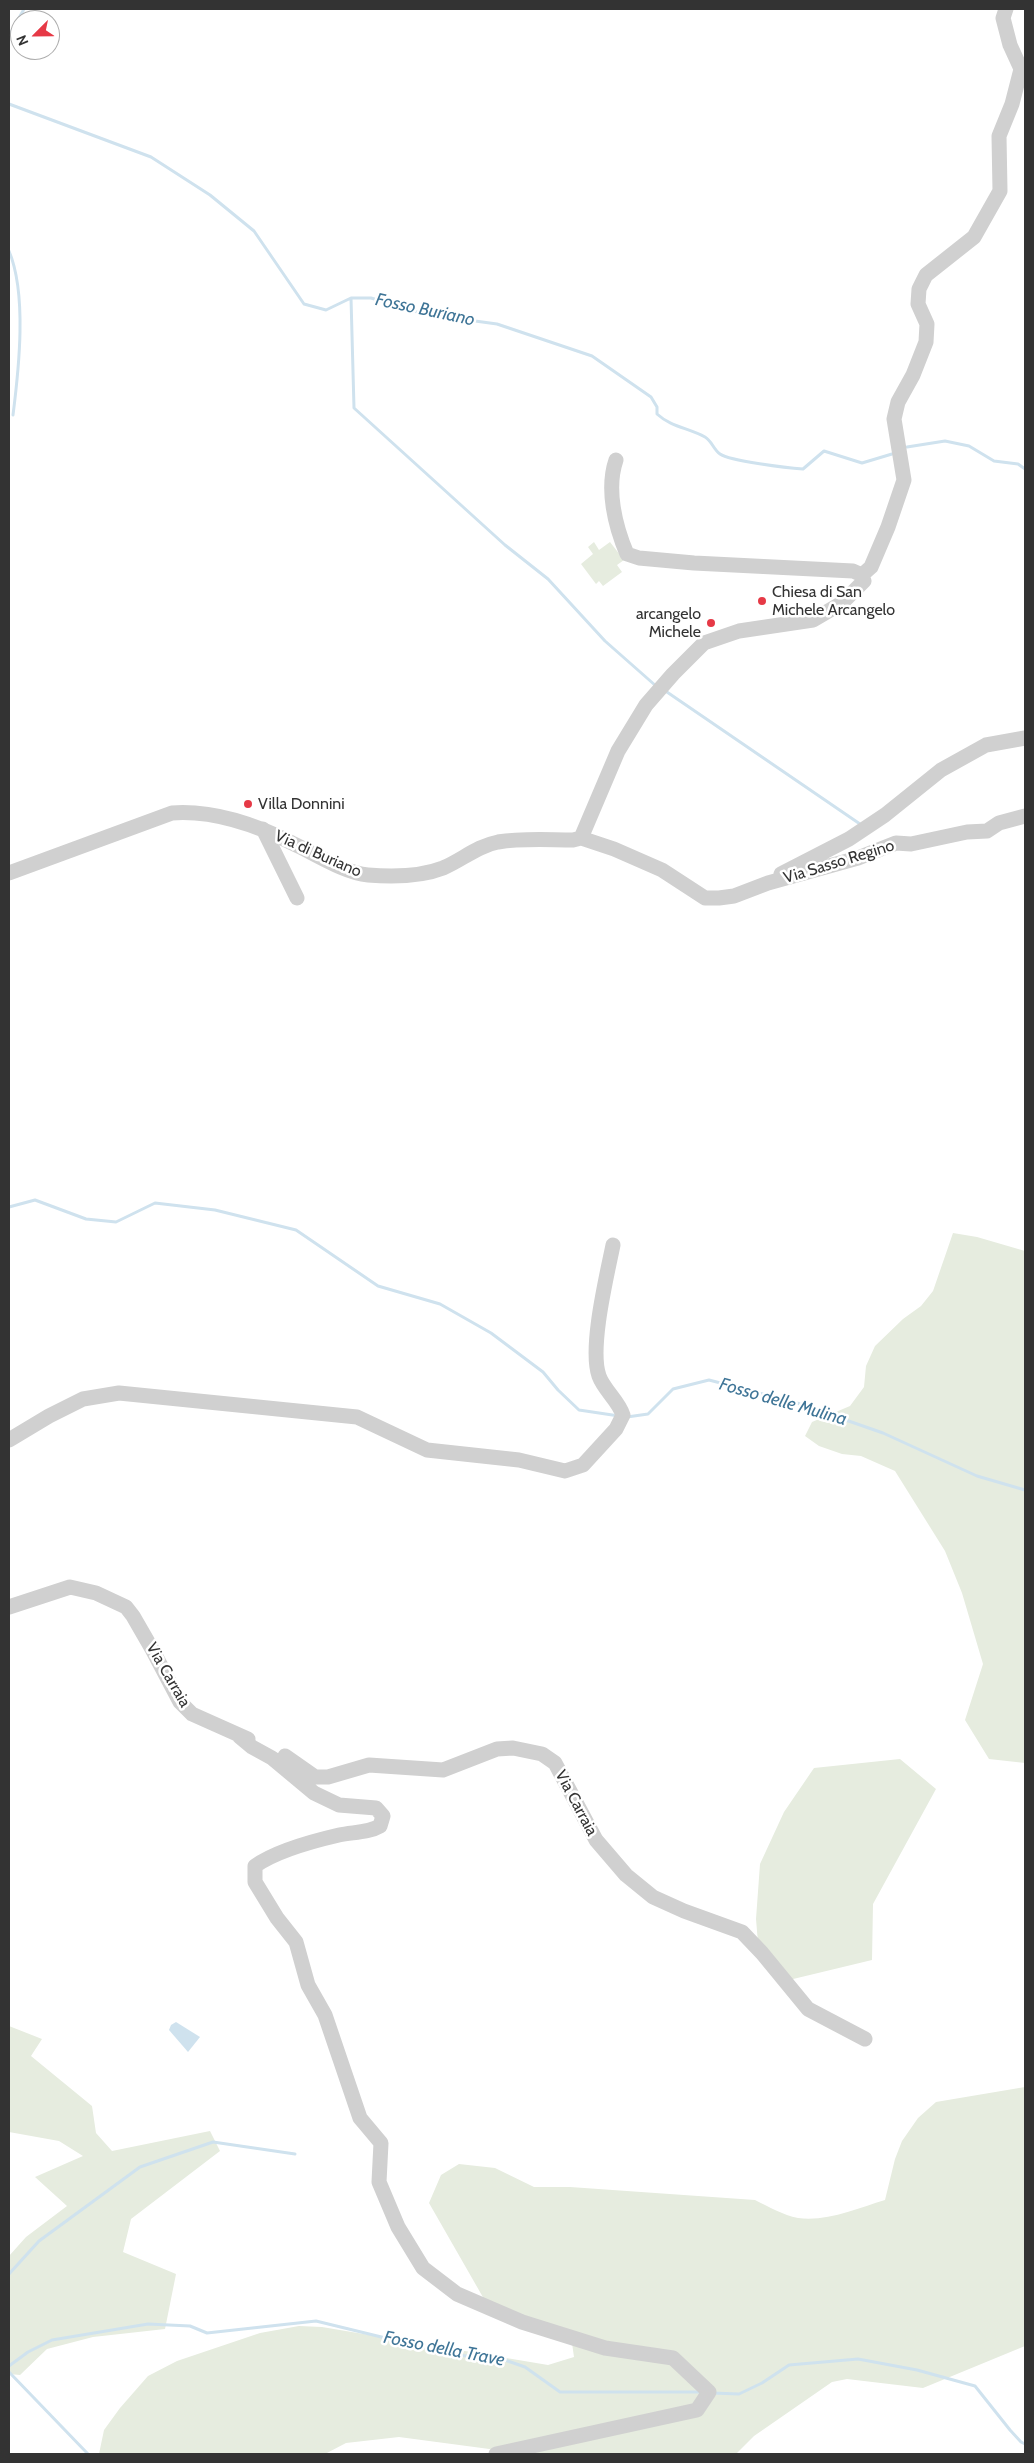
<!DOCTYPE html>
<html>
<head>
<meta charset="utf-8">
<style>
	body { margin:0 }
	#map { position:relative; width:1034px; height:2463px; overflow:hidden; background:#fff; font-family:Cabin,sans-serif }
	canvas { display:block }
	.frame { position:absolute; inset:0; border:10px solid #333; pointer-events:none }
	.north { position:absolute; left:10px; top:10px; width:50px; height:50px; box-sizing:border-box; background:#fff; border:1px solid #adadad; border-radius:50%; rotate:247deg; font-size:14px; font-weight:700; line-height:20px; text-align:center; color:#333 }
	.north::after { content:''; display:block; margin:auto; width:18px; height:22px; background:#e63946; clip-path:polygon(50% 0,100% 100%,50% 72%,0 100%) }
</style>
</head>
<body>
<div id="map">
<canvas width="1034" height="2463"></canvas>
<div class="frame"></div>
<div class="north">N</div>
</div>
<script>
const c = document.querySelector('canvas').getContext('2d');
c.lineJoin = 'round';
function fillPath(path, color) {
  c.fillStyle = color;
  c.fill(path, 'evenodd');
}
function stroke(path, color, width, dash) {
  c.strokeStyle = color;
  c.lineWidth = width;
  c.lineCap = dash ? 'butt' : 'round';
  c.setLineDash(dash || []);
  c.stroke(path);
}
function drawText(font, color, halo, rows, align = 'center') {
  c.font = font + ' Cabin,sans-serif';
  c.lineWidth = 5;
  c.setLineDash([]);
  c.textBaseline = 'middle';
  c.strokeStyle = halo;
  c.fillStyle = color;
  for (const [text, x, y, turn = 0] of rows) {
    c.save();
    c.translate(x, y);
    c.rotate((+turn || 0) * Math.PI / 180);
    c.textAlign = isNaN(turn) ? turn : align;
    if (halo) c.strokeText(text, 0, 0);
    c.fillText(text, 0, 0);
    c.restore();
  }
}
const green = new Path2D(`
	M 594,542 L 599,550 L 610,542 L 624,560 L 617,565 L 622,572 L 603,586 L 599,581 L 596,584 L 581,564 L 593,554 L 588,547 Z
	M 953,1233 L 977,1237 L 1025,1251 L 1025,1763 L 989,1759 L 965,1720 L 983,1664 L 962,1593 L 945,1551 L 895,1471 L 861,1456 L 842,1454 L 819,1446 L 805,1436 L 812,1422 L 850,1406 L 864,1387 L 866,1366 L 875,1346 L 903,1319 L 921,1306 L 933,1291 Z
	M 900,1759 L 936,1789 L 873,1904 L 872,1960 L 789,1980 L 758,1943 L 756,1919 L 760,1864 L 784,1812 L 814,1768 Z
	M 9,2026 L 42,2039 L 31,2056 L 92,2106 L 96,2133 L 112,2151 L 210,2131 L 220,2151 L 131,2219 L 123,2252 L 176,2274 L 165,2329 L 93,2337 L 47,2349 L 20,2375 L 9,2374 L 9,2256 L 26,2237 L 67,2206 L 35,2177 L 83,2156 L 59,2141 L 9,2132 Z
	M 1025,2087 L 1025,2346 L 923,2388 L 847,2379 L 832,2382 L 754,2436 L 736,2454 L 527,2454 L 399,2437 L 346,2443 L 325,2454 L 99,2454 L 104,2430 L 120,2408 L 148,2376 L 177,2361 L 260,2333 L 299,2326 L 322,2327 L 548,2365 L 574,2357 L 572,2343 L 484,2299 L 429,2203 L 441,2175 L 459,2164 L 495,2168 L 534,2187 L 570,2187 L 755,2200 C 769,2207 783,2215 798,2218 C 827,2222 858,2208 885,2200 L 895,2159 L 902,2141 L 918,2118 L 936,2102 Z`);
const water = new Path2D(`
	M 176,2022 L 200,2037 L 188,2052 L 169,2030 L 171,2025 Z`);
const stream = new Path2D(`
	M 9,36 L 24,9
	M 9,104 L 151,157 L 210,195 L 254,231 L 304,304 L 326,310 L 351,298 L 371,298 L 424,314 L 497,324 L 592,356 L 651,397 L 657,407 L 657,414 C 671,427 689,428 705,437 C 712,441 713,449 720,454 C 730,461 788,468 803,469 L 824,451 L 862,463 L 892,454
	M 9,251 C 27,294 19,368 13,415
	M 351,298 L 354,408 L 505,545 L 548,579 L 605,641 L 656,686
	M 907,447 L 945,441 L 969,446 L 994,461 L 1018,464 L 1025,469
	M 664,690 L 860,824
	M 9,1207 L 35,1200 L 86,1219 L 116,1222 L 155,1203 L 215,1210 L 296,1230 L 378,1286 L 440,1304 L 491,1333 L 543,1372 L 558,1390 L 579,1410 L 619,1416
	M 627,1417 L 648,1414 L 673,1389 L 709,1380 L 797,1403 L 883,1433 L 977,1476 L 1025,1490
	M 9,2274 L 39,2241 L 140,2167 L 213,2142 L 295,2154
	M 9,2366 L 28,2352 L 52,2340 L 148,2324 L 190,2326 L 207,2333 L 316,2321 L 455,2355 L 502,2359 L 525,2367 L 560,2392 L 701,2392
	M 9,2372 L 88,2454
	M 712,2393 L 739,2394 L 762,2383 L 789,2365 L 858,2359 L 917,2370 L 975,2386 L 1010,2430 L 1021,2442 L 1025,2444`);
const minor = new Path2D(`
	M 616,460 C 606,489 615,526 627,554 L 639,558 L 694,563 L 853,571 L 862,575
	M 862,575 L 871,567 L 888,527 L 904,480 L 894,419 L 898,402 L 913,375 L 926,342 L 927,324 L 918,304 L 919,289 L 926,275 L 974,237 L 1000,191 L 999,136 L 1012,104 L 1021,69 L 1010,45 L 1003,18 L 1006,9
	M 263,829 L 297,898
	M 581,838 L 618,751 L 646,705 L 673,674 L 704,643 L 739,631 L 813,620 L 842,603 L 864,581 L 862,575
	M 9,873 L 172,813 C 213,810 256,825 292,843 C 314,853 344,873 368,875 C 393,877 420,877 443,868 C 462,860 477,846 498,842 C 522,838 549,840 573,840 L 581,838 L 614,849 L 662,870 L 705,898 L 719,898 L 734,896 L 768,883 L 858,858 L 896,843 L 911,844 L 967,832 L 987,831 L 999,823 L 1025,816
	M 781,874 L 849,839 L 885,815 L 941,770 L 986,745 L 1025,738
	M 9,1440 L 49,1416 L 83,1399 L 119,1393 L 357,1417 L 427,1450 L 519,1460 L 565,1471 L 583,1465 L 616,1429 L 623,1415 C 618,1400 604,1390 599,1376 C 589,1348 607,1275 613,1245
	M 9,1607 L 70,1587 L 96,1593 L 126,1607 L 133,1616 L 152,1649 L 180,1702 L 192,1714 L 248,1739
	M 240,1737 L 252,1747 L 272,1758 L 314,1793 L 339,1805 L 376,1808 L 383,1816 L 380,1826 C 368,1833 353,1832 339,1835 C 313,1841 276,1851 255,1866 L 255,1882 L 277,1918 L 296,1942 L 308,1985 L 325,2015 L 360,2118 L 381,2143 L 379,2182 L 398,2227 L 423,2268 L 457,2294 L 522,2322 L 605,2348 L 673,2358 L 709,2392 L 697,2410 L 496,2454
	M 285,1756 L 315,1777 L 328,1777 L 369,1765 L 443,1770 L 497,1749 L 513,1748 L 542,1754 L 555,1763 L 596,1840 L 626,1875 L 653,1897 L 684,1911 L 742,1932 L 762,1953 L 808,2009 L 865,2039`);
const markers = [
	[762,601,5,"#e63946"],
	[711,623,5,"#e63946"],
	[248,804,5,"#e63946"]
];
const poiNames = [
	["Chiesa di San",772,592],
	["Michele Arcangelo",772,610],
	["arcangelo",701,614,"right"],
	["Michele",701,632,"right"],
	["Villa Donnini",258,804]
];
const streetNames = [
	["Via di Buriano",318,854,24],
	["Via Sasso Regino",839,862,-17],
	["Via Carraia",168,1675,60],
	["Via Carraia",576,1803,62]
];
const waterNames = [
	["Fosso Buriano",425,310,12],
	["Fosso delle Mulina",783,1402,16],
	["Fosso della Trave",444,2349,11]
];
fillPath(green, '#e6ecdf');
fillPath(water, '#cfe2ee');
stroke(stream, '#cfe2ee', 3);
stroke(minor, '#d0d0d0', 15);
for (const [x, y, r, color] of markers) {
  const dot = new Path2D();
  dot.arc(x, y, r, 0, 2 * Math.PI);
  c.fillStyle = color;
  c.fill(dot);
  stroke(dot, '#fff', 2);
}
drawText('16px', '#333', '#fff', poiNames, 'left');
drawText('16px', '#333', '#fff', streetNames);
drawText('italic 18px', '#3f7597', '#fff', waterNames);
</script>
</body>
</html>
